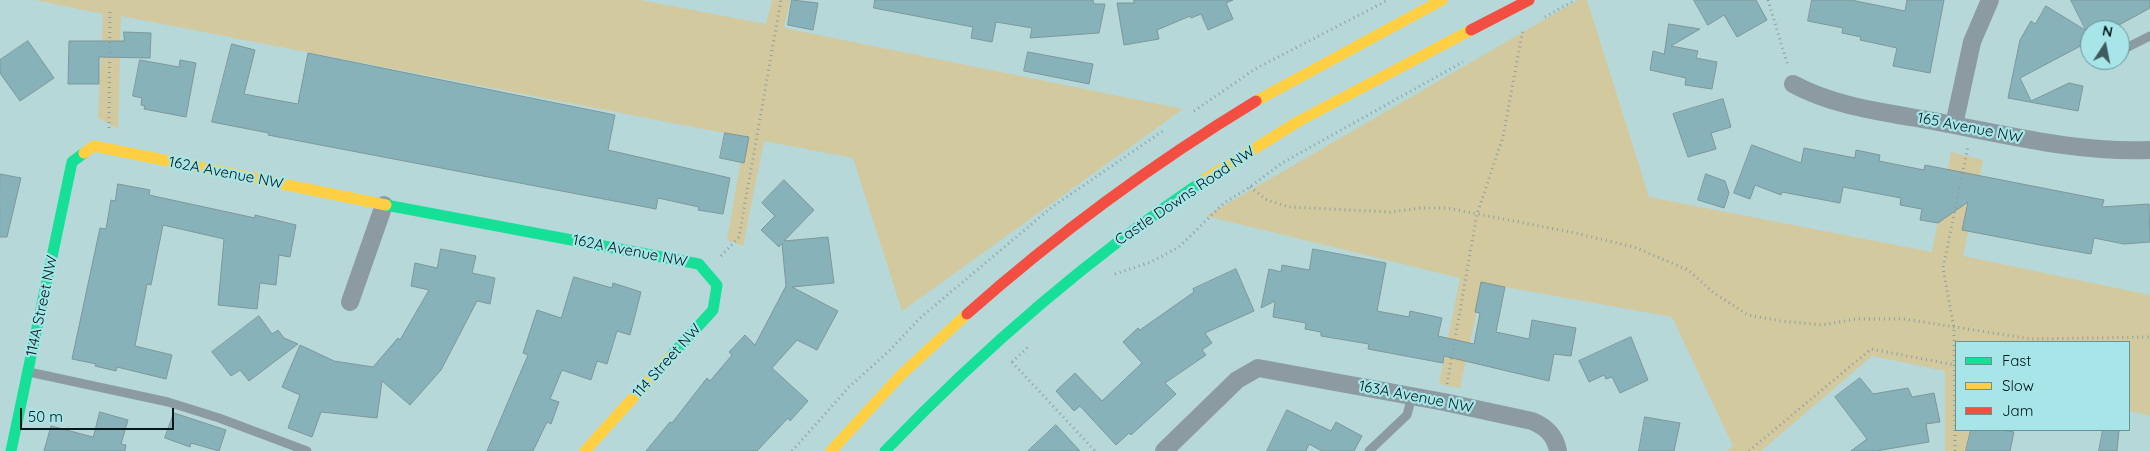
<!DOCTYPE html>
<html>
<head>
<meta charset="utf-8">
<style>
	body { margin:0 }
	#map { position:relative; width:2150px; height:451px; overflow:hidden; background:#b6d8d9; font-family:Quicksand,sans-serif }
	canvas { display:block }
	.legend { position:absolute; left:1955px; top:341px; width:175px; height:90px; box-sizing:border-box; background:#a7e5e8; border:1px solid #659396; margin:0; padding:6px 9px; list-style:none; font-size:15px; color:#01181a }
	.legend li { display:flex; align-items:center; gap:10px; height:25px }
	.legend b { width:25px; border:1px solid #659396 }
	.north { position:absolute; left:2080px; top:20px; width:50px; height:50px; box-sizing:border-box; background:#a7e5e8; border:1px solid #659396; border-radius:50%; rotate:11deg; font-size:14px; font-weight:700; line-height:20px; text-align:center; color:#01181a }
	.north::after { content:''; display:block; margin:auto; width:18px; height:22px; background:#405b5d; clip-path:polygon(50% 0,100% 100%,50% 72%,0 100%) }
	.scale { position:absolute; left:20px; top:408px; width:154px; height:22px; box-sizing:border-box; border:2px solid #01181a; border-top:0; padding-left:6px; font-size:15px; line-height:18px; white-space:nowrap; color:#01181a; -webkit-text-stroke:4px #a7e5e8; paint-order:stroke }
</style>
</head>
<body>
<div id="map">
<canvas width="2150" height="451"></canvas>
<ul class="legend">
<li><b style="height:6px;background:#16e098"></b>Fast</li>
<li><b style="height:6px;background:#ffcf43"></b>Slow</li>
<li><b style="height:6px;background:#f24e42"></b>Jam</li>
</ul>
<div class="north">N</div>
<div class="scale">50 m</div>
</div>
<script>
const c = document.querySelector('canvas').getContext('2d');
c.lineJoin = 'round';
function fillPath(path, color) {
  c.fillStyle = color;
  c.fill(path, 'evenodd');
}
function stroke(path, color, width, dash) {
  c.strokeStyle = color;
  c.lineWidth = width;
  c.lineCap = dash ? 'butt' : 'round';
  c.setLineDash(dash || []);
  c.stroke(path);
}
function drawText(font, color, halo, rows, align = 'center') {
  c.font = font + ' Quicksand,sans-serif';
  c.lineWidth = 4.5;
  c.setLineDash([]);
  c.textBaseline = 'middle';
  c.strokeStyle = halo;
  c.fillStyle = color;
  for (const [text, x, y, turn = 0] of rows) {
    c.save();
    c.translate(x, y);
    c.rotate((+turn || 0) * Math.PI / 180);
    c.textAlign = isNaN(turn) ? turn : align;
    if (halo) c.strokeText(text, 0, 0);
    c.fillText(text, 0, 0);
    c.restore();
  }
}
const green = new Path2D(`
	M 35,0 L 640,0 L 766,24 L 772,0 L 790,0 L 784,28 L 1183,109 L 902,311 L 853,158 L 764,141 L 743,246 L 727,240 L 745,137 L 121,16 L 118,129 L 98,118 L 103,14 Z
	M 1578,0 L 1587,0 L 1649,197 L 1932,252 L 1951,152 L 1983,160 L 1963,256 L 2150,295 L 2150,416 L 2129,411 L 2129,342 L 1956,342 L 1956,430 L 1970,430 L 1966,451 L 1945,451 L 1945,371 L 1872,356 L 1761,451 L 1727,451 L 1733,446 L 1672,317 L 1483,283 L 1460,388 L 1439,384 L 1460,278 L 1206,216 Z`);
const building = new Path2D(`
	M 792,0 L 818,3 L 813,30 L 788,25 Z
	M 875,0 L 1093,0 L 1094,4 L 1105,4 L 1099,33 L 1030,38 L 1032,28 L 996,22 L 992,42 L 971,38 L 973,27 L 874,8 Z
	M 1134,0 L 1233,0 L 1226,3 L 1233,19 L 1208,30 L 1201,14 L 1191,18 L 1190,16 L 1157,30 L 1159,39 L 1124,45 L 1117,3 L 1134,3 Z
	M 1694,0 L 1756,0 L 1767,20 L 1737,37 L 1724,15 L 1708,25 Z
	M 1812,0 L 1851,0 L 1905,11 L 1907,0 L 1944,0 L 1930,73 L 1893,66 L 1897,48 L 1860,40 L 1861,37 L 1842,33 L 1843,28 L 1808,21 Z
	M 2071,0 L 2150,0 L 2150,8 L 2110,30 L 2086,30 Z
	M 2046,6 L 2090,33 L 2090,41 L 2020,78 L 2031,101 L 2069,83 L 2083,86 L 2078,111 L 2008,98 L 2020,40 L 2031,21 L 2035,24 Z
	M 1669,24 L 1700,29 L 1671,46 L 1698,51 L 1696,58 L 1717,62 L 1712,89 L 1685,85 L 1686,78 L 1650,70 L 1653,51 L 1664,54 Z
	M 124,32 L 151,33 L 150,58 L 99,57 L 99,84 L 68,84 L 69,41 L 124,41 Z
	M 28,41 L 54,78 L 20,101 L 0,73 L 0,60 Z
	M 232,44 L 255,50 L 244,94 L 298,104 L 308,53 L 615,115 L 608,150 L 730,178 L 723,214 L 698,210 L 699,207 L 658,198 L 656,209 L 268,135 L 269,133 L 212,122 Z
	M 1028,52 L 1093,64 L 1089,84 L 1024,71 Z
	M 140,60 L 179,67 L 180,60 L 196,63 L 186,117 L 144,109 L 145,106 L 141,105 L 142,98 L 133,96 Z
	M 1723,99 L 1731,127 L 1711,133 L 1716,149 L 1688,157 L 1673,114 Z
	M 725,133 L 749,137 L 744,163 L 720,158 Z
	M 1752,145 L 1801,163 L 1804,148 L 1855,158 L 1856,150 L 1880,155 L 1879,161 L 1924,170 L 1925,165 L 2104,200 L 2102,207 L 2149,204 L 2150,242 L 2124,244 L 2094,238 L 2091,254 L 2040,245 L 1962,230 L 1968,202 L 1938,223 L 1920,220 L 1922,209 L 1900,205 L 1901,198 L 1843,187 L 1840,203 L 1782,192 L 1781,195 L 1755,185 L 1750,199 L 1734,193 Z
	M 0,174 L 21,178 L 7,237 L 0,237 Z
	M 1706,174 L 1725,181 L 1729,193 L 1724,208 L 1698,200 Z
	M 784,180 L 814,210 L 784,241 L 828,237 L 834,283 L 792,287 L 838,311 L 817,350 L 797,340 L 772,368 L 808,401 L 790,421 L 788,418 L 757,451 L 646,451 L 670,422 L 672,423 L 707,378 L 710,381 L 732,355 L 729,352 L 745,335 L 755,345 L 786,286 L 782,243 L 779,247 L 761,230 L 775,216 L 762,203 Z
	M 118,184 L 150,190 L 149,195 L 255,218 L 255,215 L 296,225 L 290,257 L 279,255 L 276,285 L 260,283 L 257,309 L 218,305 L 224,239 L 163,225 L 151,285 L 147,284 L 135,346 L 172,355 L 166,379 L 117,367 L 116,371 L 95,366 L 96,364 L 72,359 L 100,228 L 106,229 L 111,200 L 115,201 Z
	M 441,249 L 476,256 L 472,273 L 495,278 L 490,304 L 477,301 L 441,370 L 410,405 L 382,381 L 377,418 L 321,412 L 312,437 L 288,428 L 300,395 L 282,387 L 300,345 L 334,361 L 373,367 L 398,338 L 400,340 L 429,290 L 411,286 L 415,263 L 437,268 Z
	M 1313,249 L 1386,263 L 1377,311 L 1409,317 L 1410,311 L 1442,318 L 1438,336 L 1474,344 L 1480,313 L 1475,312 L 1481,282 L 1505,287 L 1496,332 L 1529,339 L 1532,320 L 1576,328 L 1571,356 L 1554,354 L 1549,381 L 1444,356 L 1443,363 L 1368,349 L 1369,344 L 1321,336 L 1321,332 L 1305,329 L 1306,323 L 1273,317 L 1275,301 L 1261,308 L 1269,269 L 1281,272 L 1282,265 L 1309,270 Z
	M 1236,269 L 1254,311 L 1205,333 L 1212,343 L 1202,350 L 1206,355 L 1165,383 L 1176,394 L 1131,435 L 1129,433 L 1116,445 L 1080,406 L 1074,411 L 1056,391 L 1075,373 L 1102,401 L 1142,363 L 1123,342 L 1138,328 L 1140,330 L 1194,292 L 1193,289 Z
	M 574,277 L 612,288 L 613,283 L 641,292 L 630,335 L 617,331 L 607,364 L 597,361 L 591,380 L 562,370 L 550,399 L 559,402 L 551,424 L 547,422 L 533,451 L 487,451 L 528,355 L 523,353 L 537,310 L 561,318 Z
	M 259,316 L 272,334 L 278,330 L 284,338 L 298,344 L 249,381 L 240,370 L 231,376 L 212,352 Z
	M 1631,337 L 1648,380 L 1620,393 L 1612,377 L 1606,379 L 1604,375 L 1589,382 L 1579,361 Z
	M 1860,378 L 1873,394 L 1908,388 L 1912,397 L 1934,393 L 1940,422 L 1926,424 L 1929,442 L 1876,451 L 1851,451 L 1867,439 L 1835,397 Z
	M 1287,410 L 1331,431 L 1336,422 L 1362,436 L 1354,451 L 1322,451 L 1309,444 L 1306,451 L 1267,451 Z
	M 100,412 L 128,420 L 121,444 L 126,445 L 125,451 L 44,451 L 51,426 L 93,437 Z
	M 174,413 L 226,430 L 219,451 L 191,443 L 190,447 L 165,438 Z
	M 1645,417 L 1680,423 L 1674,451 L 1639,451 Z
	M 1056,425 L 1080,451 L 1028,451 Z
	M 1971,430 L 2001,430 L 2014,432 L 2010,451 L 1966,451 Z
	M 2103,430 L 2119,430 L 2117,451 L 2099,451 Z`);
const path = new Path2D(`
	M 1768,0 L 1788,66
	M 1545,17 L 1575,0
	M 1194,111 L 1255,69 L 1388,0
	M 109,128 L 110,11
	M 1250,187 L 1267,200 L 1289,207 L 1390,212 L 1421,208 L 1447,208 L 1575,233 L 1634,247 L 1688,270 L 1714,293 L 1748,315 L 1781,321 L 1822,325 L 1856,319 L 1904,319 L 2031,339 L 2150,337
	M 721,256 L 739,237 L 781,0
	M 1115,274 L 1151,262 L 1179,247 L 1224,203 L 1250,187 L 1282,163 L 1463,62
	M 1012,362 L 1028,347
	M 1012,362 L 1095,451
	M 1447,384 L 1477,214 L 1503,137 L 1523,29
	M 792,451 L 849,387 L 889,351 L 920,318 L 1052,207 L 1163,131
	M 1749,451 L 1871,349 L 1955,365
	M 1955,451 L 1954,328 L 1943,268 L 1968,146`);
const lane = new Path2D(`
	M 2120,51 L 2150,36
	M 29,372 L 168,402 L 219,418 L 307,451
	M 1369,451 L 1407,415 L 1412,396`);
const street = new Path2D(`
	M 1793,84 C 1839,109 1893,113 1943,123 C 2012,136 2080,153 2150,150
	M 1954,125 L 1972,42 L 1990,0
	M 350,302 L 384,205
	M 1164,451 L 1237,380 L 1258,368 L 1444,402 L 1532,421 C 1546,427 1555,435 1558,451`);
const fast = new Path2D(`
	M 386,205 L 699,264 L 717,285 L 713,310 L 670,357
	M 11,451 L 72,162 L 84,153
	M 885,451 C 982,350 1087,259 1204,180`);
const slow = new Path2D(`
	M 1256,101 L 1442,0
	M 84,153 L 94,146 L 386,205
	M 1204,180 L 1299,121 L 1471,30
	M 585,451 L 670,357
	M 831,451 L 901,375 L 967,314`);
const jam = new Path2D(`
	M 1471,30 L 1529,0
	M 967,314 C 1056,235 1154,163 1256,101`);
const streetNames = [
	["165 Avenue NW",1970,128,11],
	["162A Avenue NW",226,173,11],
	["Castle Downs Road NW",1185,196,-34],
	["162A Avenue NW",630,251,11],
	["114A Street NW",42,306,-78],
	["114 Street NW",667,361,-48],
	["163A Avenue NW",1416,397,11]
];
fillPath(green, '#d3c99e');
fillPath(building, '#88b2b9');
stroke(building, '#7d979a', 1);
stroke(path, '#8d9fa4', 3, [1, 4]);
stroke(lane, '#8c9ba2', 9);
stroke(street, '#8c9ba2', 18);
stroke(fast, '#16e098', 11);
stroke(slow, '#ffcf43', 11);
stroke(jam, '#f24e42', 11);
drawText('15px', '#01181a', '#a7e5e8', streetNames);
</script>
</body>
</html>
